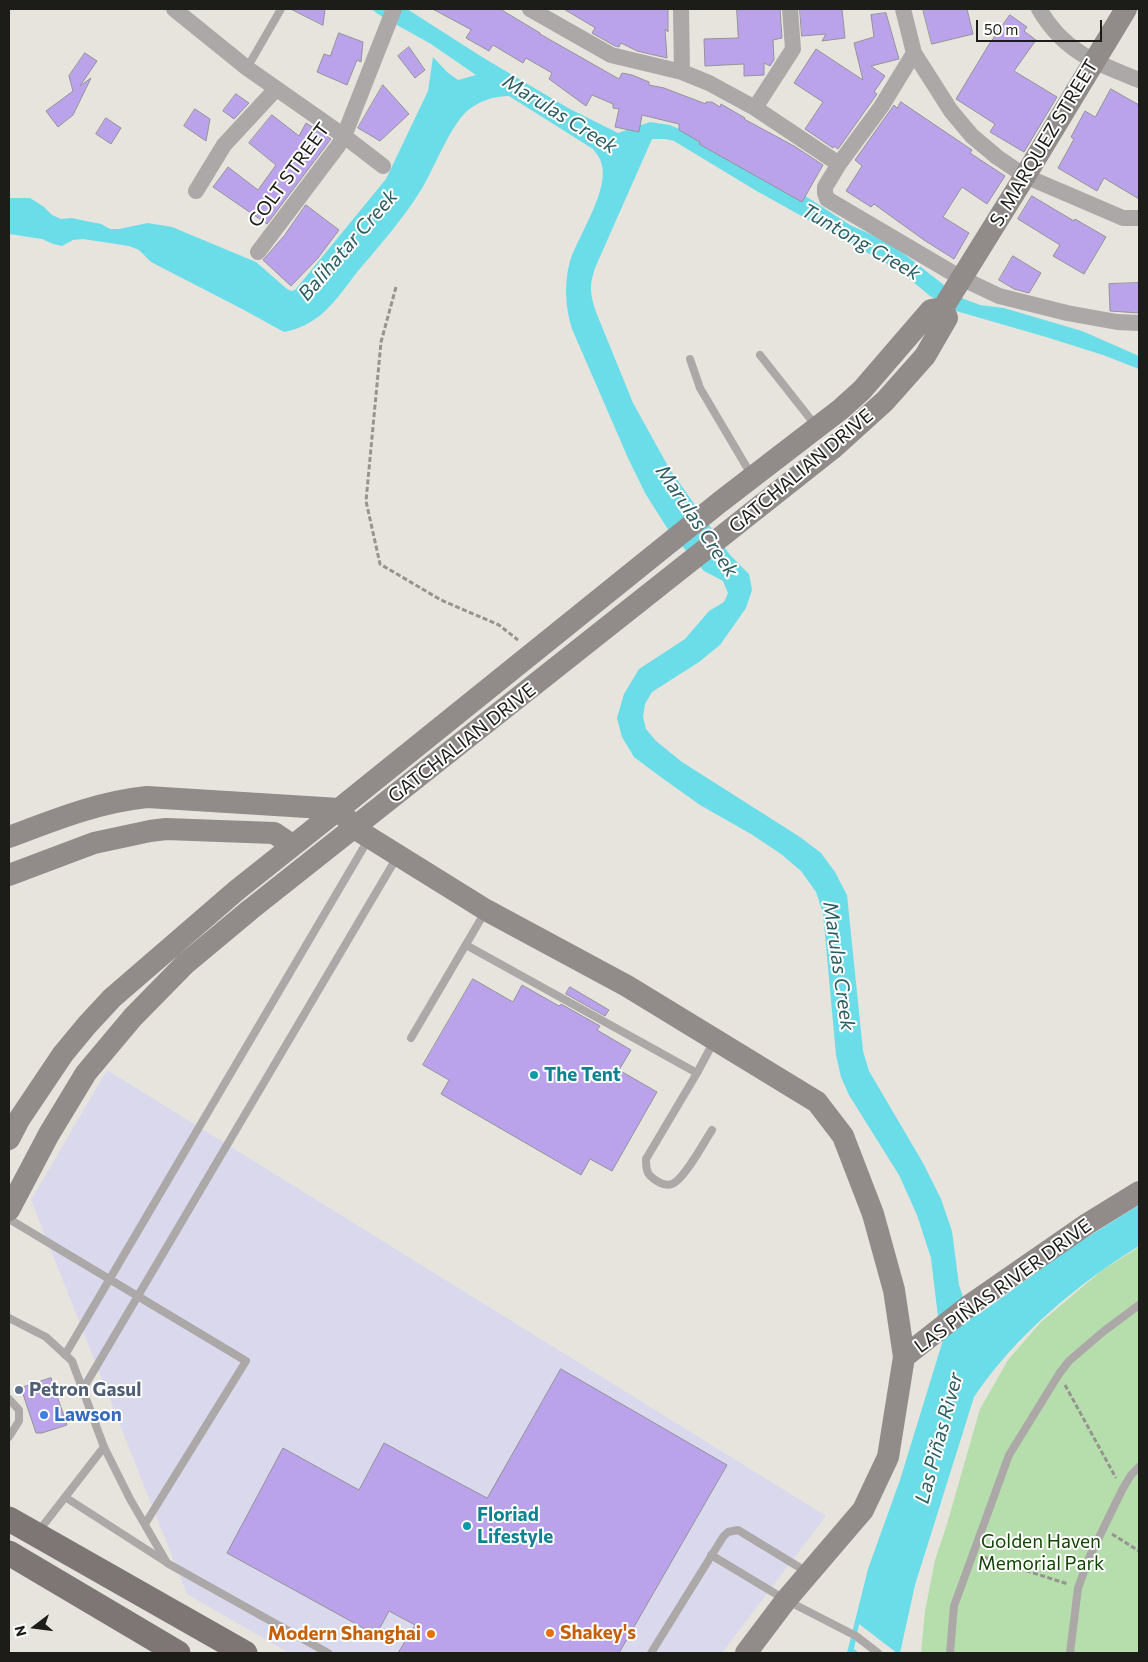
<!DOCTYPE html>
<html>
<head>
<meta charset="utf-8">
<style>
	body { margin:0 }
	#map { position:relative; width:1148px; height:1662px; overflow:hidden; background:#e6e4dd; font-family:Commissioner,sans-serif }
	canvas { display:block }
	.frame { position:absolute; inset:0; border:10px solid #1c1c19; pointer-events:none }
	.north { position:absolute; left:10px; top:1602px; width:50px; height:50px; -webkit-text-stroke:4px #fff; paint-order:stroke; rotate:255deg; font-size:14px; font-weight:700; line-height:20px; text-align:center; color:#1c1c19 }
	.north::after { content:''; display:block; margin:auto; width:18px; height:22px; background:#1c1c19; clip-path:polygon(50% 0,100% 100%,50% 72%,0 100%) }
	.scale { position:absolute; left:976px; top:20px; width:126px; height:22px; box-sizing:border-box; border:2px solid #1c1c19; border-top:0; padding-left:6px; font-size:15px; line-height:18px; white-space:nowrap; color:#1c1c19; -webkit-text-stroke:4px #fff; paint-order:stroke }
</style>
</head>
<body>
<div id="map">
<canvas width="1148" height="1662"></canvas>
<div class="frame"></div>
<div class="north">N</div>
<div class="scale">50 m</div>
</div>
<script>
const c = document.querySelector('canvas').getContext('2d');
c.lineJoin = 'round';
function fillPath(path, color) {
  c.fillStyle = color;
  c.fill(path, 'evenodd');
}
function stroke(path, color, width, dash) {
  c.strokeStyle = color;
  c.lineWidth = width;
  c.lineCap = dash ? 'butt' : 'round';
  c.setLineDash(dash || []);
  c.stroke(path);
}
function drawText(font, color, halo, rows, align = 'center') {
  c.font = font + ' Commissioner,sans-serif';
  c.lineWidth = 4;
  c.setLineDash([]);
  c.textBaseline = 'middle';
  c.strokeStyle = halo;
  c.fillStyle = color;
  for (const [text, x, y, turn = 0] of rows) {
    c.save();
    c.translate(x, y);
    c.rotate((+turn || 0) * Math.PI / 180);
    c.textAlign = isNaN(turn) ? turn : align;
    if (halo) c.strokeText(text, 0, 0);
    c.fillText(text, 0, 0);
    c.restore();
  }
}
const commercial = new Path2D(`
	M 107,1070 L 826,1516 L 722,1653 L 289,1653 L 187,1594 L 31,1200 Z`);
const green = new Path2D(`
	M 1139,1247 L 1139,1653 L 921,1653 L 925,1611 L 935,1560 L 947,1524 L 980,1409 L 1008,1360 L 1040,1323 L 1101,1271 Z`);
const water = new Path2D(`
	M 371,9 L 407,9 L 482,57 L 568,108 L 618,133 L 650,122 L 670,125 L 695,136 L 790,186 L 850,225 L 890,243 L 944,285 L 964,299 L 980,305 L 1004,308 L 1082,331 L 1139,356 L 1139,369 L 1103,355 L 1046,337 L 956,311 L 930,296 L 900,271 L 755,190 L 674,141 L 665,139 L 652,139 L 595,268 C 589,286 590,294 596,312 L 633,403 L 669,468 L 730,555 L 749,574 L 752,590 L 746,608 L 720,645 L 699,662 L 652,692 L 645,704 L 643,717 L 646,729 L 656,741 L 682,762 L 800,837 L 821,853 L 835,872 L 847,895 L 863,1051 L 869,1071 L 923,1163 L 941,1199 L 952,1231 L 959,1285 L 963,1297 L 978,1315 L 1070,1248 L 1139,1205 L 1139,1246 C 1077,1284 1015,1336 974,1397 L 915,1585 L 900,1653 L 847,1653 L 868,1569 L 900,1480 L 943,1340 L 938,1317 L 931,1258 L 917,1215 L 899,1175 L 849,1095 L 841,1077 L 836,1055 L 823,913 L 816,892 L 801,871 L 781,854 L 751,834 L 700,805 L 658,775 L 634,757 L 622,737 L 617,718 L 624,694 L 639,669 L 685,639 L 709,611 L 724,602 L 728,593 L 723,581 L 704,571 L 669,531 L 645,493 L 628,458 L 572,329 C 565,306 564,284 570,261 C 578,236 611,188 601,162 C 600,158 596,153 593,149 L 509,96 C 494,96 479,101 467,111 C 449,128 435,167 421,190 C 403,219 380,245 358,271 C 347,285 337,300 324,312 C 312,323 299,329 284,332 L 244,310 L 151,262 L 139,250 L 129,246 L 83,239 L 73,240 L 62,246 L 53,244 L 42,239 L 9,234 L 9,198 L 30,198 L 44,207 L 52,215 L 61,219 L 71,218 L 101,224 L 110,229 L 119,229 L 148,223 L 172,227 L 256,262 L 287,289 L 291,291 L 295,290 L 386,179 L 428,91 L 433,57 L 447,72 L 458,80 L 476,75 L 431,44 L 381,16 Z`);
const pier = new Path2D(`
	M 859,1624 L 897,1653 L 859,1653 L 854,1649 Z`);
const building = new Path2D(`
	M 291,9 L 325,9 L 323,25 Z
	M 433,9 L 500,9 L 540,33 L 540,34 L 619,79 L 622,73 L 632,75 L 649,82 L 649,85 L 664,88 L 706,104 L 706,102 L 712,102 L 720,107 L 721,104 L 745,118 L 744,119 L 794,146 L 823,165 L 802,202 L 699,144 L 700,142 L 679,130 L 679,124 L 642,115 L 639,132 L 615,127 L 619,109 L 613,108 L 613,104 L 592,95 L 586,106 L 549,79 L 552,73 L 526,58 L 523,63 L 493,45 L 489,51 L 466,38 L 471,30 Z
	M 564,9 L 668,9 L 668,32 L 665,29 L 667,58 L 637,51 L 621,43 L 619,47 L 615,46 L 592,33 L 595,28 Z
	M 737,9 L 780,9 L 782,38 L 773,40 L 774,60 L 770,66 L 764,63 L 764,75 L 744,76 L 744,64 L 705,66 L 704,39 L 738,38 Z
	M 800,9 L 842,9 L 845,38 L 822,41 L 826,34 L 802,36 Z
	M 923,9 L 967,9 L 973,34 L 932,44 Z
	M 886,13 L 899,59 L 871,66 L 885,76 L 874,92 L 877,94 L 838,149 L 834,146 L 833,148 L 805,129 L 823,102 L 794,83 L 816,49 L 863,80 L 854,43 L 874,37 L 871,15 Z
	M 1010,15 L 1027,27 L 1024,31 L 1036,40 L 1014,71 L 1057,97 L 1024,152 L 990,132 L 995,124 L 956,99 L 988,46 Z
	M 339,33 L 363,42 L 361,62 L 357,60 L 347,85 L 317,72 L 324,54 L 330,56 Z
	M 409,47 L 425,70 L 415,78 L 398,56 Z
	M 85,53 L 97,61 L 80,86 L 91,78 L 73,115 L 58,127 L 46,111 L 73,91 L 69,76 Z
	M 383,85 L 409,114 L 380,141 L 358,128 Z
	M 1111,89 L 1139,105 L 1139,199 L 1104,178 L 1097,191 L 1058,168 L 1074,139 L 1071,137 L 1085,111 L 1095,117 Z
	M 236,94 L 249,103 L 234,119 L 223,111 Z
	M 901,102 L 972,150 L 970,153 L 1005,176 L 987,204 L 962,187 L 943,217 L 969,233 L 954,259 L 924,240 L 874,204 L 871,207 L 846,191 L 862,166 L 855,160 L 894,105 L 897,108 Z
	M 195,109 L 210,119 L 206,141 L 184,126 Z
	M 272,115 L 299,136 L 306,123 L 331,139 L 267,224 L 213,187 L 228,167 L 258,190 L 276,165 L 249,143 Z
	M 106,118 L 121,128 L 111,144 L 96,134 Z
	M 1032,196 L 1074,221 L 1075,219 L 1106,237 L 1084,274 L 1053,256 L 1060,245 L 1018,219 Z
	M 306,205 L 339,230 L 318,258 L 291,286 L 263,260 L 284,236 Z
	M 1013,256 L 1041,273 L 1029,293 L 1014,289 L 999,280 Z
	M 1139,283 L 1139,313 L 1110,311 L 1109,284 Z
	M 473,979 L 513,1002 L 522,985 L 559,1006 L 561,1004 L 600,1026 L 597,1030 L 631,1050 L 619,1070 L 657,1092 L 612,1171 L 590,1159 L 581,1175 L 441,1094 L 449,1080 L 423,1065 Z
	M 570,987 L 609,1010 L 605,1016 L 566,994 Z
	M 561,1369 L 727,1465 L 619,1653 L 398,1653 L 415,1625 L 389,1611 L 376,1635 L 227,1553 L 283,1448 L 359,1490 L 384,1443 L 487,1498 Z
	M 51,1378 L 67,1425 L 42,1433 L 36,1433 L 21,1388 Z`);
const path = new Path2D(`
	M 396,287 L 381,342 L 366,501 L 380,564 L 441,600 L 499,625 L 518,640
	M 1065,1385 L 1116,1478
	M 1112,1534 L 1139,1551
	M 983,1557 L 1068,1584`);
const lane = new Path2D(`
	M 247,68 L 281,9
	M 760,355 L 816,426
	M 690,359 L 700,388 L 752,476
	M 466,945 L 697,1073 L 714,1041
	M 411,1038 L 485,912
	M 697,1073 L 646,1159 C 646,1171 647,1175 657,1181 C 662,1184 667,1186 672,1184 C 684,1180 704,1142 712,1130
	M 9,1219 L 246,1361 L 145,1524
	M 9,1318 L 46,1337 L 72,1361 L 104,1447 L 130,1499 L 167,1563 L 328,1653
	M 65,1355 L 368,840
	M 83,1389 L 397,857
	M 9,1399 L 19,1410 L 19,1421 L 9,1437
	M 65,1497 L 166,1562
	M 38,1532 L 104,1447
	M 711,1555 L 786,1600 L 856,1636 L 878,1653
	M 651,1653 L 723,1537 L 728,1532 L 738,1530 L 807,1572
	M 950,1653 L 954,1606 L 1009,1455 L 1059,1374 L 1069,1361 L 1104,1331 L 1139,1305
	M 1070,1653 L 1078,1588 L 1089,1558 L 1122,1490 L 1131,1475 L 1139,1467`);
const street = new Path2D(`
	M 174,9 L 247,68 L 344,136 L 383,166
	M 530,9 L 611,55 L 682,72 L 709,83 L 755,108 L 839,164
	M 681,9 L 682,72
	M 903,9 L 914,53 L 951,111 L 972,136 L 997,157 L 1025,176 L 1123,218 L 1139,218
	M 1039,9 C 1064,52 1096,63 1139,80
	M 914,53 L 881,107 L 839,164 L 825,187 L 825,193 L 827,199 L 961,278 L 999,296 L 1067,313 L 1117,322 L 1139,323
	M 755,108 L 793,49 L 790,9
	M 196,191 L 224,145 L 276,89
	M 258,252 L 338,146 L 344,136 L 394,9`);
const secondary = new Path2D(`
	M 9,837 C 54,820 98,802 147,797 L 339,809 L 354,828 L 486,910 L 627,986 L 817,1102 L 843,1136 L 873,1214 L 894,1290 L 904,1357 L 888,1457 L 863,1510 L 786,1600 L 746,1653
	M 9,875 L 94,843 L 150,831 L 166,829 L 274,833 L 292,845
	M 9,1139 L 20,1118 L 63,1054 L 87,1025 L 112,998 L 237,890 L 339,809 L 720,502 L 841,409 L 862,390 L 931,310 L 943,308 L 1025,176 L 1126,9
	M 9,1210 L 49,1134 L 86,1073 L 133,1017 L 185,964 L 251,909 L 832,449 L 885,401 L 925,356 L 947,318 L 943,308
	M 904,1357 L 970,1305 L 1087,1224 L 1139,1192`);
const primary = new Path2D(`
	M 9,1519 L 245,1653
	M 9,1553 L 178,1653`);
const markers = [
	[534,1075,5,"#0f9aa8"],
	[19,1390,5,"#5c6f8a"],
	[44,1415,5,"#3f7fe0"],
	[467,1526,5,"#0f9aa8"],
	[550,1633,5,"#e8710a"],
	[431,1634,5,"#e8710a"]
];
const streetNames = [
	["S. MARQUEZ STREET",1044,143,-59],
	["COLT STREET",289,175,-54],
	["GATCHALIAN DRIVE",801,471,-40],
	["GATCHALIAN DRIVE",462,743,-38],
	["LAS PIÑAS RIVER DRIVE",1003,1286,-36]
];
const cultureNames = [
	["The Tent",544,1075],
	["Floriad",477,1515],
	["Lifestyle",477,1537]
];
const serviceNames = [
	["Petron Gasul",29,1390]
];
const shopNames = [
	["Lawson",54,1415]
];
const parkNames = [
	["Golden Haven",1041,1542],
	["Memorial Park",1041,1564]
];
const foodNames = [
	["Shakey's",560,1633],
	["Modern Shanghai",421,1634,"right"]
];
const waterNames = [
	["Marulas Creek",560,114,32],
	["Tuntong Creek",861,242,30],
	["Balihatar Creek",348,245,-49],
	["Marulas Creek",697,521,56],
	["Marulas Creek",839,966,82],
	["Las Piñas River",939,1438,-75]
];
fillPath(commercial, '#dad8ed');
fillPath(green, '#b6dead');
fillPath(water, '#6adde9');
fillPath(pier, '#e6e4dd');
fillPath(building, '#bba3ec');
stroke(building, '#949299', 1);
stroke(path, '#95948f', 3, [5, 2.5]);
stroke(lane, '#aca8a8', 8);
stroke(street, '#aca8a8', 16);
stroke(secondary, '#918b8a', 22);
stroke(primary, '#7d7675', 25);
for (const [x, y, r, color] of markers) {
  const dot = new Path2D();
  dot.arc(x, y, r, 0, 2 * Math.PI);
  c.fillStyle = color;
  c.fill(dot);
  stroke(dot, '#fff', 2);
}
drawText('19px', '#1c1c19', '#fff', streetNames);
drawText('bold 19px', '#0d838f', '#fff', cultureNames, 'left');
drawText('bold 19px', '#4e5e75', '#fff', serviceNames, 'left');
drawText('bold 19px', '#366cbe', '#fff', shopNames, 'left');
drawText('19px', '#114401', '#fff', parkNames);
drawText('bold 19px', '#c56008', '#fff', foodNames, 'left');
drawText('italic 20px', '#2c5d63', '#fff', waterNames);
</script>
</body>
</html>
